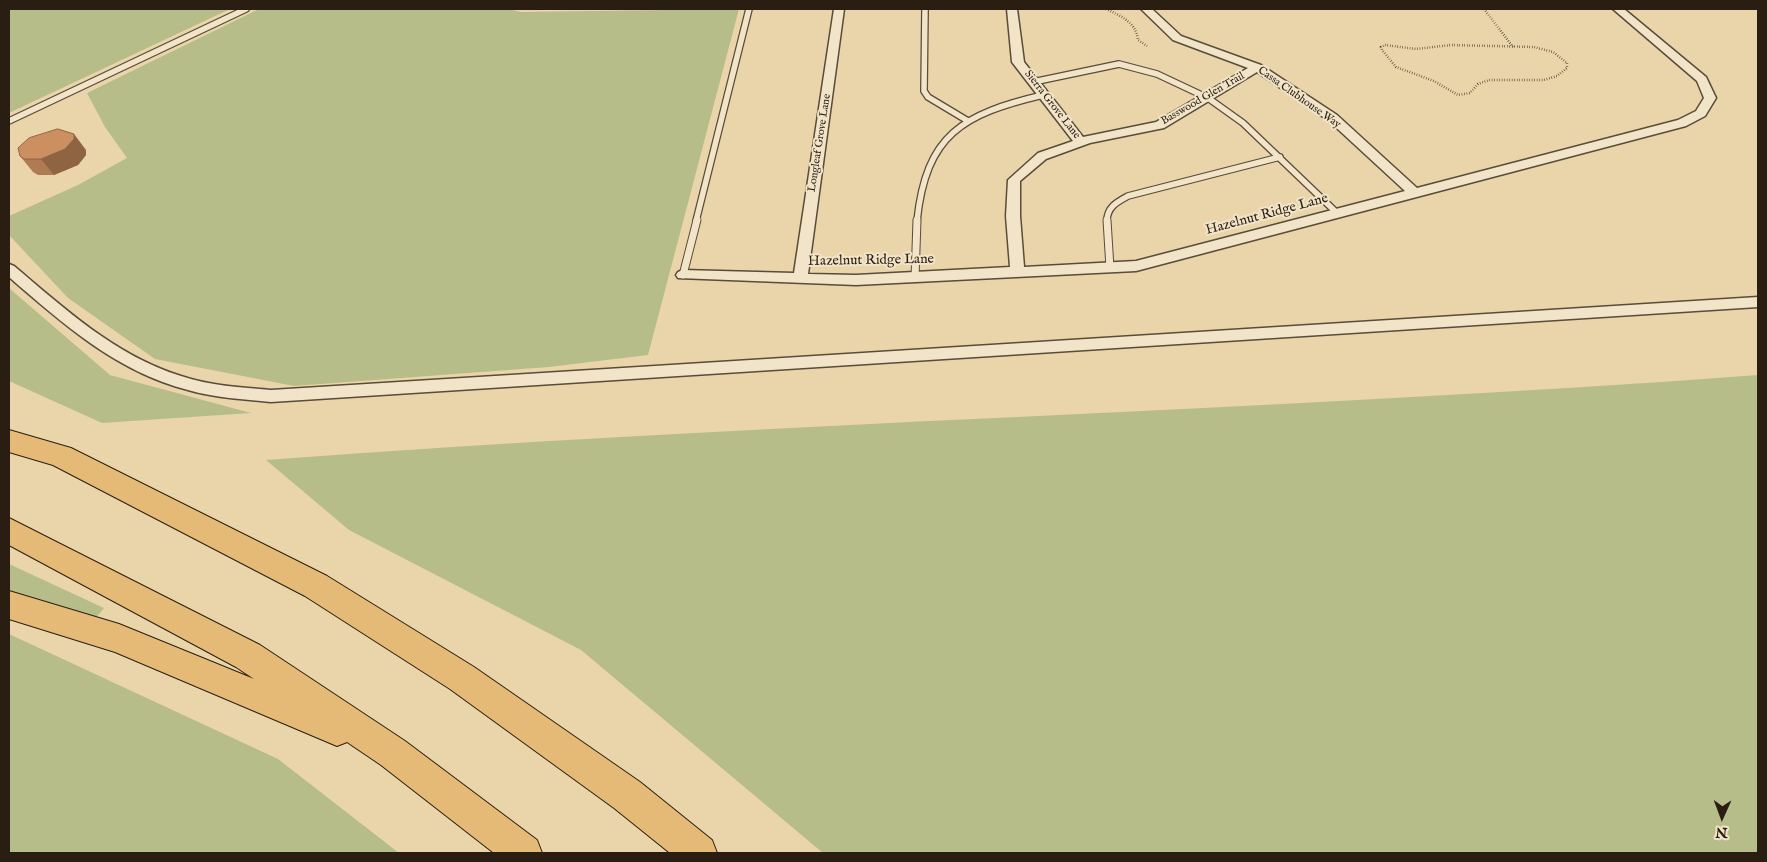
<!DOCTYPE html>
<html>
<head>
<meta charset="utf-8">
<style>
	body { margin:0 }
	#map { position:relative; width:1767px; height:862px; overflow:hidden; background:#ead5ab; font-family:"IM FELL English",serif }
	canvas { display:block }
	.frame { position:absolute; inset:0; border:10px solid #291e11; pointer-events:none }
	.north { position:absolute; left:1697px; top:792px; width:50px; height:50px; -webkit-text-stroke:4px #f1e4c8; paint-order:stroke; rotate:182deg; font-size:14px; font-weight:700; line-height:20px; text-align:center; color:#291e11 }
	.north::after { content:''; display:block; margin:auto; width:18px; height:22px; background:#291e11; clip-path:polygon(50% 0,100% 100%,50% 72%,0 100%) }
</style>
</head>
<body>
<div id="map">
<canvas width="1767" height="862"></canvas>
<div class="frame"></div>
<div class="north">N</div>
</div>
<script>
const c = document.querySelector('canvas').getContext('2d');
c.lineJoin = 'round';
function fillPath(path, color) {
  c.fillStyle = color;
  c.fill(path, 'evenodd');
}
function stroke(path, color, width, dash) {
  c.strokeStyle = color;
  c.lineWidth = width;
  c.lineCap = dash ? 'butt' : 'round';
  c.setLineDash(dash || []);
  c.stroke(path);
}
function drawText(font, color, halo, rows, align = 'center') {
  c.font = font + ' "IM FELL English",serif';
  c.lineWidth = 4;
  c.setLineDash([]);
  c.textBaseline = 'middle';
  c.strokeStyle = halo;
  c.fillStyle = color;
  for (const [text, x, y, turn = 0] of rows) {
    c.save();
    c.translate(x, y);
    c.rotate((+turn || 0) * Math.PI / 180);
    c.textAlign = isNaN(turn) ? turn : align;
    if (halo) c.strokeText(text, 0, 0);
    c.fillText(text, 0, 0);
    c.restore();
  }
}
const green = new Path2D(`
	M 9,9 L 230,9 L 9,113 Z
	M 259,9 L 508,9 L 521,12 L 739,9 L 648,355 L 549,367 L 294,386 L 155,359 L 68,298 L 9,235 L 9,216 L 78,185 L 127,158 L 105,127 L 87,93 Z
	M 9,288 L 110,375 L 251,413 L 102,423 L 9,381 Z
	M 1758,375 L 1758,853 L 823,853 L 581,650 L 349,530 L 266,460 C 763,422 1261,412 1758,375 Z
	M 9,564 L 104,608 L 94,620 L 9,594 Z
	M 9,634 L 278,759 L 399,853 L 9,853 Z`);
const path = new Path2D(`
	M 1106,9 C 1121,16 1136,22 1138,40 L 1147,46
	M 1484,9 L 1513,47
	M 1385,45 L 1416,49 L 1451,45 L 1534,47 L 1553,52 L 1567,63 L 1567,68 L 1557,76 L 1544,80 L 1489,80 L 1478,84 L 1470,93 L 1458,95 L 1434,81 L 1396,67 L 1382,50 L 1381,47 Z`);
const serviceFar1 = new Path2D(`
	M 925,9 L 924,91 L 928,97 L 968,121
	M 1033,82 L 1119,64 L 1157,74 L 1208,98 L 1243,123 L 1337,213
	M 9,121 L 246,9
	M 696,221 L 749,9
	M 917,221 C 926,134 963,114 1043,95
	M 1107,221 C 1107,207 1117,202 1128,196 L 1280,157`);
const service = new Path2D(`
	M 1107,220 L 1110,268
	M 683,275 L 697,220
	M 915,278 L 917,220`);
const minor = new Path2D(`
	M 834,9 L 844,9 L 808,274 L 856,275 L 1010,267 L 1006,216 L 1008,180 L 1038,153 L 1073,141 L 1012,62 L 1007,9 L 1017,9 L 1024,62 L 1083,137 L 1156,122 L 1248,68 L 1173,40 L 1141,9 L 1152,9 L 1181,36 L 1261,65 L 1337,115 L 1417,188 L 1678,120 L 1696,111 L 1704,98 L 1697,81 L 1613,9 L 1624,9 L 1706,77 L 1716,98 L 1705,116 L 1686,126 L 1136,271 L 856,285 L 678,278 L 676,275 L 678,272 L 683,270 L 794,273 ZM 1257,72 L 1329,121 L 1405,191 L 1136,261 L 1024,267 L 1020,216 L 1020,181 L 1046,159 L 1090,143 L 1164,128 Z
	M 9,264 L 14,266 C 65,309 116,356 181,376 C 210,386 241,387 271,390 L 1758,297 L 1758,307 L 271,402 C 243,399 215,398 188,390 C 117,372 62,323 9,277 Z`);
const motorway = new Path2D(`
	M 9,430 L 71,448 L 327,576 L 474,667 L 640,782 L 712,840 L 717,853 L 670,853 L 614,808 L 450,689 L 305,596 L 53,465 L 9,452 Z
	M 9,518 L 260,645 L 405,741 L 537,840 L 542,853 L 494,853 L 381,765 L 347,742 L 337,746 L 115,652 L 9,619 L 9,591 L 119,624 L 254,679 L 236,667 L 9,545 Z`);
const wall = new Path2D(`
	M 86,150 L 86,155 L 78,165 L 54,175 L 38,175 L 33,172 L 20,156 Z`);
const shadedWall = new Path2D(`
	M 74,134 L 86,150 L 86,155 L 78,165 L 54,175 L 41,159 Z`);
const building = new Path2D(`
	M 58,129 L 74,134 L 74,139 L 65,149 L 41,159 L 24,159 L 20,156 L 18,148 L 29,138 Z`);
const farStreetnames = [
	["Cassa Clubhouse Way",1299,98,35],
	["Basswood Glen Trail",1203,99,-30],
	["Sierra Grove Lane",1052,105,52],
	["Longleaf Grove Lane",820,143,-81]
];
const streetNames = [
	["Hazelnut Ridge Lane",1267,215,-15],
	["Hazelnut Ridge Lane",871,261,-1]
];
fillPath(green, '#b7bd88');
stroke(serviceFar1, '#594c38', 8);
stroke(service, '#594c38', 9);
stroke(minor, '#594c38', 3);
stroke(motorway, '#291e11', 2);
stroke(path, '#291e11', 2.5, [0.5, 2]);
stroke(serviceFar1, '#f1e4c8', 5.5);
stroke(service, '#f1e4c8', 7);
fillPath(minor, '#f1e4c8');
fillPath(motorway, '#e5ba76');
fillPath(wall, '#af7b53');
fillPath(shadedWall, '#8f6443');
fillPath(building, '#cc8f60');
stroke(building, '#8f6443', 1);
drawText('11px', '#291e11', '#f1e4c8', farStreetnames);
drawText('14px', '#291e11', '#f1e4c8', streetNames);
</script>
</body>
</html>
